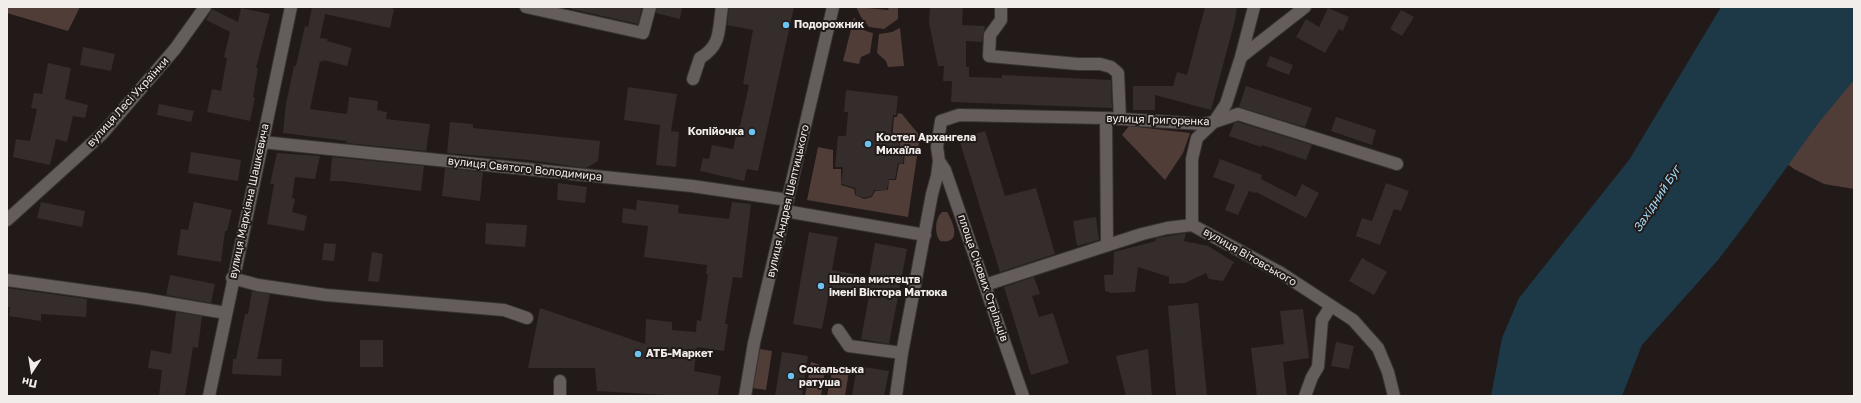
<!DOCTYPE html>
<html>
<head>
<meta charset="utf-8">
<style>
	body { margin:0 }
	#map { position:relative; width:1861px; height:403px; overflow:hidden; background:#211a19; font-family:"Golos Text",sans-serif }
	canvas { display:block }
	.frame { position:absolute; inset:0; border:8px solid #f1edeb; pointer-events:none }
	.north { position:absolute; left:12px; top:351px; width:40px; height:40px; -webkit-text-stroke:3px #211a19; paint-order:stroke; rotate:192deg; font-size:11px; font-weight:700; line-height:16px; text-align:center; color:#f1edeb }
	.north::after { content:''; display:block; margin:auto; width:14px; height:18px; background:#f1edeb; clip-path:polygon(50% 0,100% 100%,50% 72%,0 100%) }
</style>
</head>
<body>
<div id="map">
<canvas width="1861" height="403"></canvas>
<div class="frame"></div>
<div class="north">Пн</div>
</div>
<script>
const c = document.querySelector('canvas').getContext('2d');
c.lineJoin = 'round';
function fillPath(path, color) {
  c.fillStyle = color;
  c.fill(path, 'evenodd');
}
function stroke(path, color, width, dash) {
  c.strokeStyle = color;
  c.lineWidth = width;
  c.lineCap = dash ? 'butt' : 'round';
  c.setLineDash(dash || []);
  c.stroke(path);
}
function drawText(font, color, halo, rows, align = 'center') {
  c.font = font + ' "Golos Text",sans-serif';
  c.lineWidth = 4;
  c.setLineDash([]);
  c.textBaseline = 'middle';
  c.strokeStyle = halo;
  c.fillStyle = color;
  for (const [text, x, y, turn = 0] of rows) {
    c.save();
    c.translate(x, y);
    c.rotate((+turn || 0) * Math.PI / 180);
    c.textAlign = isNaN(turn) ? turn : align;
    if (halo) c.strokeText(text, 0, 0);
    c.fillText(text, 0, 0);
    c.restore();
  }
}
const green = new Path2D(`
	M 7,7 L 80,7 L 68,31 L 7,13 Z
	M 856,7 L 888,10 L 889,7 L 898,7 L 898,19 L 884,29 L 869,27 L 861,17 Z
	M 854,17 C 858,26 862,31 873,33 L 870,53 L 861,57 L 859,64 L 843,61 Z
	M 900,28 L 904,66 L 888,67 L 886,61 L 877,53 L 879,34 L 892,32 Z
	M 1854,51 L 1854,189 L 1824,184 L 1794,169 L 1782,160 Z
	M 898,113 L 902,114 L 920,136 L 908,217 L 807,200 L 818,147 L 833,150 L 833,169 L 841,169 L 841,185 L 854,189 L 855,195 L 864,199 L 872,197 L 875,191 L 888,190 L 889,180 L 896,180 L 899,164 L 904,164 L 905,150 L 900,149 L 900,144 L 898,141 L 892,140 L 894,117 L 897,117 Z
	M 1129,126 L 1190,133 L 1183,153 L 1165,180 L 1122,135 Z
	M 942,212 L 947,212 C 954,223 962,245 940,241 C 934,233 935,218 942,212 Z
	M 760,349 L 772,351 L 766,390 L 753,388 Z
	M 811,362 L 820,365 L 825,370 L 821,396 L 805,396 Z
	M 838,368 L 849,371 L 845,396 L 827,396 L 832,372 Z`);
const water = new Path2D(`
	M 1721,7 L 1854,7 L 1854,80 L 1820,121 L 1747,222 L 1718,260 L 1642,345 L 1622,396 L 1491,396 L 1502,338 L 1519,298 L 1629,160 Z`);
const building = new Path2D(`
	M 312,7 L 387,7 L 394,9 L 390,28 L 325,14 L 320,38 L 328,39 L 327,41 L 352,48 L 347,66 L 323,60 L 323,62 L 320,61 L 310,109 L 347,114 L 349,97 L 378,101 L 377,110 L 387,112 L 386,119 L 430,124 L 426,151 L 346,143 L 347,141 L 283,133 L 286,104 L 294,66 L 296,66 L 305,26 L 308,27 Z
	M 571,7 L 642,7 L 638,24 L 571,9 Z
	M 657,7 L 682,7 L 680,19 L 656,13 Z
	M 729,7 L 794,7 L 758,171 L 747,169 L 744,181 L 700,171 L 703,158 L 709,159 L 712,145 L 733,149 L 738,126 L 740,126 L 749,85 L 743,84 L 753,30 L 727,25 Z
	M 930,7 L 963,7 L 962,25 L 985,26 L 982,42 L 966,41 L 966,67 L 969,67 L 969,77 L 1002,78 L 1002,75 L 1111,80 L 1112,108 L 951,102 L 952,81 L 943,81 L 944,66 L 938,66 L 929,23 Z
	M 1205,7 L 1237,7 L 1235,20 L 1211,110 L 1155,95 L 1155,110 L 1133,110 L 1133,86 L 1173,86 L 1177,72 L 1187,75 Z
	M 241,8 L 270,14 L 256,68 L 258,68 L 253,97 L 255,98 L 250,121 L 207,112 L 212,89 L 221,91 L 227,58 L 224,57 L 230,32 L 206,20 L 212,9 L 238,22 Z
	M 1328,8 L 1349,17 L 1343,31 L 1339,29 L 1325,53 L 1296,37 L 1306,19 L 1319,27 Z
	M 1401,10 L 1414,17 L 1402,36 L 1390,29 Z
	M 83,47 L 115,54 L 111,71 L 80,65 Z
	M 1270,56 L 1293,65 L 1289,75 L 1266,66 Z
	M 48,63 L 71,68 L 65,99 L 88,105 L 85,118 L 73,116 L 67,142 L 56,139 L 50,165 L 13,157 L 16,139 L 30,141 L 37,109 L 31,108 L 34,93 L 42,94 Z
	M 1246,86 L 1312,108 L 1305,127 L 1239,107 Z
	M 628,87 L 677,94 L 671,131 L 679,132 L 676,167 L 656,165 L 660,125 L 624,120 Z
	M 846,90 L 898,96 L 896,115 L 893,115 L 890,141 L 898,142 L 904,153 L 903,164 L 898,163 L 895,179 L 889,179 L 887,190 L 874,190 L 872,196 L 864,198 L 856,195 L 855,188 L 841,184 L 843,167 L 835,167 L 838,136 L 846,136 L 848,112 L 844,112 Z
	M 159,104 L 194,111 L 191,122 L 157,115 Z
	M 1336,117 L 1376,130 L 1372,145 L 1331,131 Z
	M 450,122 L 473,124 L 473,128 L 600,141 L 598,161 L 586,168 L 529,160 L 447,153 Z
	M 1238,122 L 1312,145 L 1306,160 L 1262,145 L 1261,147 L 1229,136 L 1234,123 Z
	M 985,131 L 1005,196 L 1036,188 L 1055,254 L 1000,272 L 959,139 Z
	M 191,152 L 241,160 L 238,181 L 188,173 Z
	M 277,153 L 320,156 L 315,179 L 295,177 L 292,198 L 295,199 L 292,212 L 307,216 L 304,231 L 267,224 L 274,184 L 270,184 Z
	M 332,157 L 424,166 L 421,191 L 341,181 L 330,181 Z
	M 1220,159 L 1262,175 L 1261,179 L 1296,197 L 1302,184 L 1319,193 L 1306,218 L 1256,192 L 1255,193 L 1249,191 L 1238,215 L 1225,210 L 1235,185 L 1213,177 Z
	M 445,168 L 483,172 L 480,201 L 442,196 Z
	M 558,183 L 587,187 L 585,203 L 557,200 Z
	M 1386,183 L 1409,191 L 1401,211 L 1394,209 L 1380,245 L 1356,236 L 1362,218 L 1372,221 Z
	M 637,200 L 679,205 L 678,213 L 729,219 L 732,202 L 751,204 L 742,278 L 733,277 L 725,324 L 728,324 L 724,351 L 697,347 L 694,371 L 721,376 L 718,396 L 683,396 L 597,391 L 595,368 L 528,368 L 540,308 L 645,344 L 646,319 L 672,322 L 672,330 L 696,332 L 697,320 L 701,321 L 708,274 L 706,274 L 707,265 L 644,257 L 648,226 L 622,223 L 623,208 L 636,210 Z
	M 41,202 L 85,211 L 82,227 L 37,218 Z
	M 194,202 L 232,210 L 227,231 L 225,231 L 221,262 L 177,255 L 181,229 L 188,230 Z
	M 1096,217 L 1099,240 L 1077,246 L 1073,221 Z
	M 486,223 L 527,225 L 525,247 L 485,244 Z
	M 809,232 L 838,237 L 832,270 L 869,277 L 875,243 L 907,249 L 889,344 L 861,339 L 869,296 L 842,291 L 841,295 L 829,293 L 822,329 L 793,324 Z
	M 1186,233 L 1184,241 L 1208,246 L 1234,262 L 1223,281 L 1209,279 L 1206,273 L 1185,283 L 1169,284 L 1169,277 L 1138,267 L 1135,292 L 1112,293 L 1105,291 L 1104,275 L 1113,275 L 1114,252 L 1156,241 L 1156,238 Z
	M 324,243 L 336,244 L 334,261 L 322,260 Z
	M 372,252 L 383,254 L 379,282 L 368,281 Z
	M 1362,258 L 1387,272 L 1374,295 L 1349,281 Z
	M 170,275 L 215,284 L 211,303 L 166,295 Z
	M 1034,277 L 1040,294 L 1032,296 L 1039,317 L 1053,313 L 1069,363 L 1031,375 L 1004,287 Z
	M 7,288 L 87,299 L 86,317 L 41,314 L 41,321 L 9,316 L 10,307 L 7,307 Z
	M 252,291 L 270,294 L 257,359 L 282,359 L 281,376 L 232,374 L 233,359 L 236,359 L 245,314 L 248,314 Z
	M 1198,303 L 1207,396 L 1176,396 L 1168,306 Z
	M 1303,309 L 1309,358 L 1283,362 L 1287,396 L 1257,396 L 1251,348 L 1284,344 L 1280,311 Z
	M 176,312 L 202,316 L 198,348 L 193,347 L 185,396 L 159,396 L 162,370 L 148,368 L 151,350 L 171,354 Z
	M 360,340 L 383,340 L 383,367 L 360,367 Z
	M 1336,342 L 1354,346 L 1349,369 L 1331,366 Z
	M 1148,349 L 1152,396 L 1126,396 L 1116,356 Z
	M 782,352 L 808,356 L 802,396 L 775,396 Z
	M 857,366 L 889,371 L 884,396 L 852,396 Z`);
const minor = new Path2D(`
	M 526,7 L 643,33 L 650,7
	M 1001,7 L 1001,20 L 990,35 L 989,56 L 1078,64 L 1100,64 L 1111,67 L 1118,73 L 1120,119
	M 1241,57 L 1305,7
	M 693,79 L 700,58 C 722,45 718,30 722,7
	M 1106,118 L 1107,244
	M 262,142 L 692,186 L 788,200
	M 939,161 L 945,170 L 1023,396
	M 785,211 L 925,235
	M 7,220 L 102,134 L 175,49 L 205,7
	M 1192,225 L 1192,159 L 1197,138 L 1214,122 L 1226,104 L 1241,57 L 1254,7
	M 232,278 L 258,285 L 326,295 L 504,310 L 527,318
	M 7,280 L 144,299 L 226,313
	M 985,285 L 1142,234 L 1167,228 L 1192,225 L 1281,273 L 1353,320 L 1378,348 L 1388,372 L 1394,396
	M 838,330 L 849,346 L 902,353
	M 209,396 L 291,7
	M 560,396 L 560,381
	M 745,396 L 754,343 L 833,7
	M 896,396 L 902,353 L 932,194 L 937,176 L 939,161 L 937,147 L 941,121 L 959,115 L 1106,118 L 1202,124 L 1214,122 L 1238,114 L 1397,164
	M 1305,396 L 1312,377 L 1318,367 L 1322,320 L 1331,306`);
const markers = [
	[786,25,4,"#6ac3f1"],
	[752,132,4,"#6ac3f1"],
	[868,144,4,"#6ac3f1"],
	[821,286,4,"#6ac3f1"],
	[638,354,4,"#6ac3f1"],
	[791,376,4,"#6ac3f1"]
];
const poiNames = [
	["Подорожник",794,25],
	["Копійочка",744,132,"right"],
	["Костел Архангела",876,138],
	["Михаїла",876,151],
	["Школа мистецтв",829,280],
	["імені Віктора Матюка",829,293],
	["АТБ-Маркет",646,354],
	["Сокальська",799,370],
	["ратуша",799,383]
];
const streetNames = [
	["вулиця Лесі Українки",128,102,-48],
	["вулиця Григоренка",1158,120,2],
	["вулиця Святого Володимира",525,169,6],
	["вулиця Маркіяна Шашкевича",249,201,-78],
	["вулиця Андрея Шептицького",788,201,-77],
	["вулиця Вітовського",1250,257,30],
	["площа Січових Стрільців",983,278,71]
];
const waterNames = [
	["Західний Буг",1657,199,-57]
];
fillPath(green, '#513d37');
fillPath(water, '#1d3847');
fillPath(building, '#342d2b');
stroke(minor, '#383433', 14);
stroke(minor, '#655d5b', 12);
for (const [x, y, r, color] of markers) {
  const dot = new Path2D();
  dot.arc(x, y, r, 0, 2 * Math.PI);
  c.fillStyle = color;
  c.fill(dot);
  stroke(dot, '#211a19', 1.5);
}
drawText('bold 11px', '#f1edeb', '#211a19', poiNames, 'left');
drawText('11px', '#f1edeb', '#211a19', streetNames);
drawText('italic 12px', '#a2dbfa', '#211a19', waterNames);
</script>
</body>
</html>
